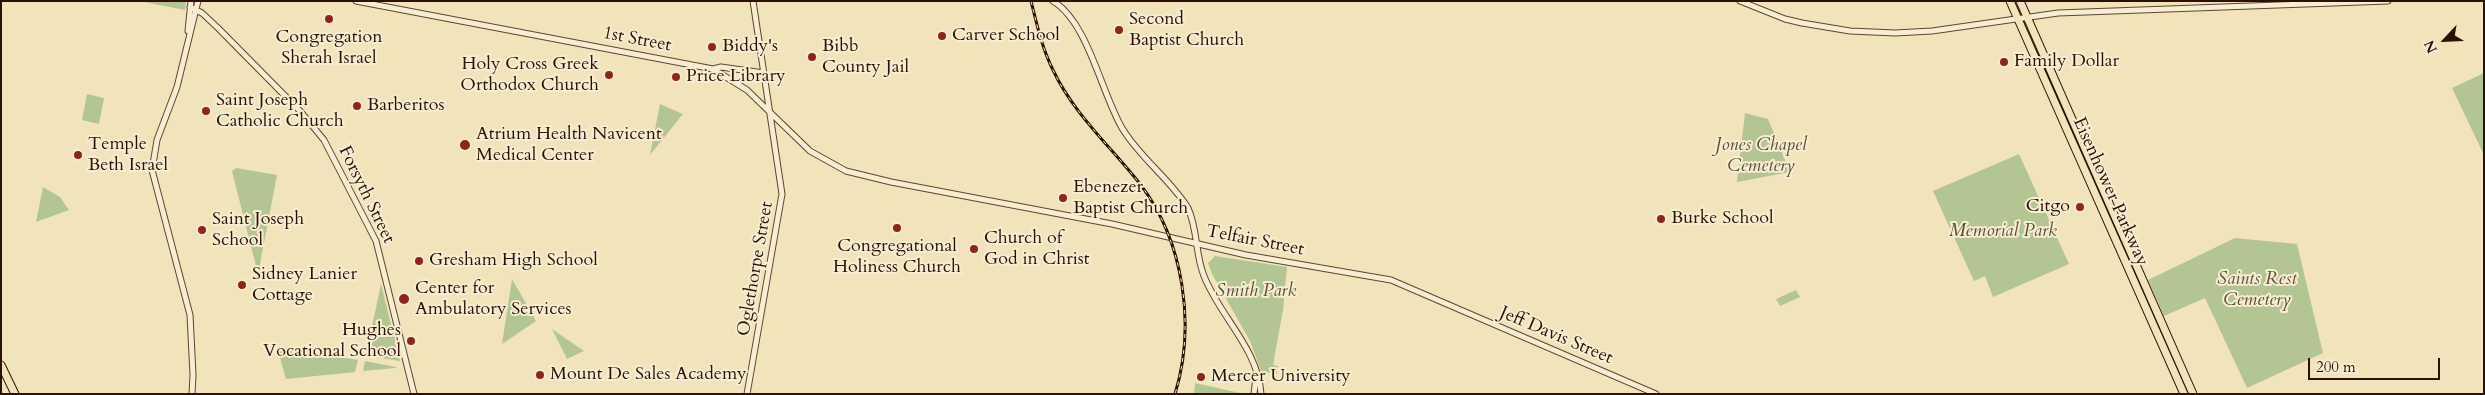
<!DOCTYPE html>
<html>
<head>
<meta charset="utf-8">
<style>
	body { margin:0 }
	#map { position:relative; width:2485px; height:395px; overflow:hidden; background:#f1e4ba; font-family:Cardo,serif }
	canvas { display:block }
	.frame { position:absolute; inset:0; border:2px solid #2e1002; pointer-events:none }
	.north { position:absolute; left:2420px; top:15px; width:50px; height:50px; -webkit-text-stroke:4px #f6edd2; paint-order:stroke; rotate:245deg; font-size:14px; font-weight:700; line-height:20px; text-align:center; color:#2e1002 }
	.north::after { content:''; display:block; margin:auto; width:18px; height:22px; background:#2e1002; clip-path:polygon(50% 0,100% 100%,50% 72%,0 100%) }
	.scale { position:absolute; left:2308px; top:358px; width:132px; height:22px; box-sizing:border-box; border:2px solid #2e1002; border-top:0; padding-left:6px; font-size:15px; line-height:18px; white-space:nowrap; color:#2e1002; -webkit-text-stroke:4px #f6edd2; paint-order:stroke }
</style>
</head>
<body>
<div id="map">
<canvas width="2485" height="395"></canvas>
<div class="frame"></div>
<div class="north">N</div>
<div class="scale">200 m</div>
</div>
<script>
const c = document.querySelector('canvas').getContext('2d');
c.lineJoin = 'round';
function fillPath(path, color) {
  c.fillStyle = color;
  c.fill(path, 'evenodd');
}
function stroke(path, color, width, dash) {
  c.strokeStyle = color;
  c.lineWidth = width;
  c.lineCap = dash ? 'butt' : 'round';
  c.setLineDash(dash || []);
  c.stroke(path);
}
function drawText(font, color, halo, rows, align = 'center') {
  c.font = font + ' Cardo,serif';
  c.lineWidth = 4;
  c.setLineDash([]);
  c.textBaseline = 'middle';
  c.strokeStyle = halo;
  c.fillStyle = color;
  for (const [text, x, y, turn = 0] of rows) {
    c.save();
    c.translate(x, y);
    c.rotate((+turn || 0) * Math.PI / 180);
    c.textAlign = isNaN(turn) ? turn : align;
    if (halo) c.strokeText(text, 0, 0);
    c.fillText(text, 0, 0);
    c.restore();
  }
}
const green = new Path2D(`
	M 139,1 L 186,1 L 185,10 Z
	M 2484,73 L 2484,155 L 2452,88 Z
	M 87,94 L 104,98 L 99,124 L 82,120 Z
	M 660,104 L 683,114 L 650,155 Z
	M 1745,113 L 1768,119 L 1790,172 L 1737,182 Z
	M 2019,154 L 2069,264 L 1993,297 L 1985,276 L 1974,281 L 1933,191 Z
	M 236,168 L 277,175 L 258,274 L 232,171 Z
	M 43,187 L 60,197 L 69,210 L 36,222 Z
	M 2235,238 L 2297,244 L 2323,353 L 2247,388 L 2205,298 L 2164,316 L 2148,280 Z
	M 1215,256 L 1287,267 L 1283,310 L 1273,365 L 1278,366 L 1277,374 L 1261,371 L 1250,341 L 1212,274 L 1208,263 Z
	M 512,279 L 536,321 L 502,344 Z
	M 381,284 L 400,361 L 399,361 L 366,355 Z
	M 1796,290 L 1800,297 L 1780,306 L 1776,299 Z
	M 552,329 L 584,351 L 567,359 Z
	M 282,347 L 358,360 L 355,372 L 286,379 L 278,351 Z
	M 365,361 L 396,367 L 396,368 L 363,371 Z
	M 1195,383 L 1240,393 L 1240,394 L 1194,394 Z`);
const tertiary = new Path2D(`
	M 356,1 L 713,69 L 747,90 L 810,151 L 846,171 L 891,182 L 1112,224 L 1246,255 L 1391,280 L 1656,394
	M 1053,1 C 1088,22 1101,92 1122,128 C 1140,158 1170,179 1188,208 C 1198,230 1195,254 1204,276 C 1220,317 1258,348 1261,394
	M 1740,1 L 1785,19 L 1802,23 L 1850,31 L 1895,33 L 1932,31 L 2058,13 L 2388,1
	M 190,7 L 202,13 L 218,28 L 300,111 L 324,140 L 376,241 L 414,394
	M 188,31 L 191,1
	M 713,69 L 721,67 L 764,73
	M 192,394 L 193,375 L 190,315 L 152,170 L 157,140 L 177,87 L 198,1
	M 747,394 L 782,194 L 753,1
	M 1254,394 L 1256,377`);
const primary = new Path2D(`
	M 2010,1 L 2184,394
	M 2020,1 L 2193,394
	M 1,365 L 15,394`);
const rail = new Path2D(`
	M 1031,1 C 1037,25 1042,48 1053,70 C 1073,113 1111,147 1140,184 C 1184,241 1196,326 1175,394`);
const markers = [
	[329,19,5,"#8f2418"],
	[1119,30,5,"#8f2418"],
	[942,36,5,"#8f2418"],
	[712,47,5,"#8f2418"],
	[812,57,5,"#8f2418"],
	[2004,62,5,"#8f2418"],
	[609,75,5,"#8f2418"],
	[676,77,5,"#8f2418"],
	[357,106,5,"#8f2418"],
	[206,111,5,"#8f2418"],
	[465,145,6,"#8f2418"],
	[78,155,5,"#8f2418"],
	[1063,198,5,"#8f2418"],
	[2080,207,5,"#8f2418"],
	[1661,219,5,"#8f2418"],
	[897,228,5,"#8f2418"],
	[202,230,5,"#8f2418"],
	[974,249,5,"#8f2418"],
	[419,261,5,"#8f2418"],
	[242,285,5,"#8f2418"],
	[404,299,6,"#8f2418"],
	[411,341,5,"#8f2418"],
	[540,375,5,"#8f2418"],
	[1201,377,5,"#8f2418"]
];
const poiNames = [
	["Second",1129,20],
	["Baptist Church",1129,41],
	["Carver School",952,36],
	["Congregation",329,38,"center"],
	["Sherah Israel",329,59,"center"],
	["Biddy's",722,47],
	["Bibb",822,47],
	["County Jail",822,68],
	["Family Dollar",2014,62],
	["Holy Cross Greek",599,65,"right"],
	["Orthodox Church",599,86,"right"],
	["Price Library",686,77],
	["Saint Joseph",216,101],
	["Catholic Church",216,122],
	["Barberitos",367,106],
	["Atrium Health Navicent",476,135],
	["Medical Center",476,156],
	["Temple",88,145],
	["Beth Israel",88,166],
	["Ebenezer",1073,188],
	["Baptist Church",1073,209],
	["Citgo",2070,207,"right"],
	["Burke School",1671,219],
	["Saint Joseph",212,220],
	["School",212,241],
	["Church of",984,239],
	["God in Christ",984,260],
	["Congregational",897,247,"center"],
	["Holiness Church",897,268,"center"],
	["Gresham High School",429,261],
	["Sidney Lanier",252,275],
	["Cottage",252,296],
	["Center for",415,289],
	["Ambulatory Services",415,310],
	["Hughes",401,331,"right"],
	["Vocational School",401,352,"right"],
	["Mount De Sales Academy",550,375],
	["Mercer University",1211,377]
];
const streetNames = [
	["1st Street",637,40,11],
	["Eisenhower Parkway",2110,192,66],
	["Forsyth Street",366,195,64],
	["Telfair Street",1255,241,11],
	["Oglethorpe Street",756,269,-80],
	["Jeff Davis Street",1556,336,23]
];
const parkNames = [
	["Jones Chapel",1761,146],
	["Cemetery",1761,167],
	["Memorial Park",2003,232],
	["Saints Rest",2257,280],
	["Cemetery",2257,301],
	["Smith Park",1256,292]
];
fillPath(green, '#b4c594');
stroke(tertiary, '#5f4530', 7);
stroke(primary, '#2e1002', 9);
stroke(tertiary, '#f6edd2', 5);
stroke(primary, '#f1e4ba', 7);
stroke(rail, '#2e1002', 3);
stroke(rail, '#f6edd2', 1, [4]);
for (const [x, y, r, color] of markers) {
  const dot = new Path2D();
  dot.arc(x, y, r, 0, 2 * Math.PI);
  c.fillStyle = color;
  c.fill(dot);
  stroke(dot, '#f6edd2', 2);
}
drawText('18px', '#2e1002', '#f6edd2', poiNames, 'left');
drawText('18px', '#2e1002', '#f6edd2', streetNames);
drawText('italic 18px', '#5d4f35', '#f6edd2', parkNames);
</script>
</body>
</html>
